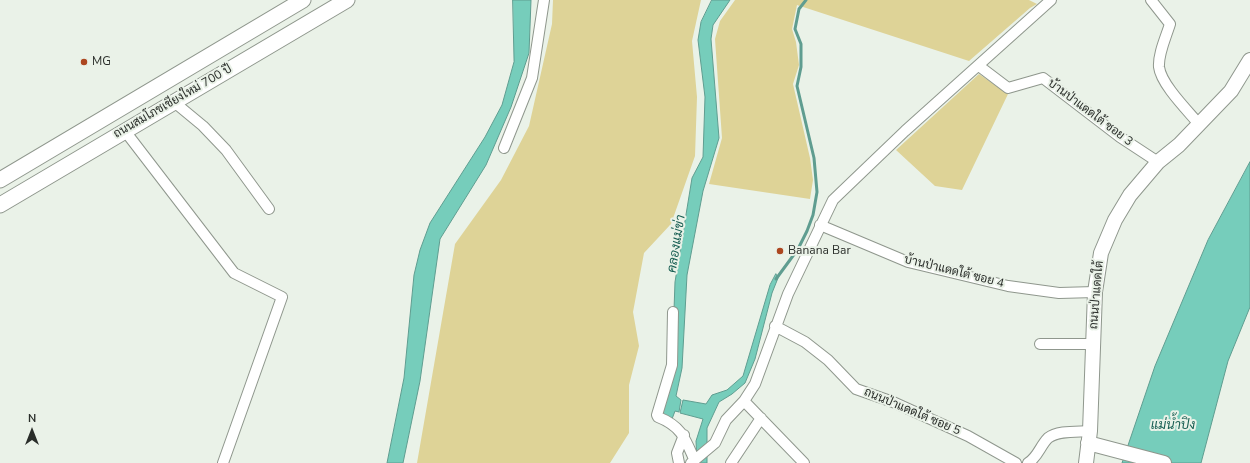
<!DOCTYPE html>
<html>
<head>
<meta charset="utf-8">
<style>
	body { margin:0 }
	#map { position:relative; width:1250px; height:463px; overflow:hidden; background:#eaf2e8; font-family:"Nunito Sans",sans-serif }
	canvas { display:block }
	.north { position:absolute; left:12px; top:411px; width:40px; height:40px; -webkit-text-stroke:3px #eaf2e8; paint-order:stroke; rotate:0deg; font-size:11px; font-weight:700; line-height:16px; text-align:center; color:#2a2e2a }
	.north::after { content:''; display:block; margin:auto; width:14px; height:18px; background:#2a2e2a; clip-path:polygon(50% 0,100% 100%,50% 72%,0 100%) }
</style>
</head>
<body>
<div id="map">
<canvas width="1250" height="463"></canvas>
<div class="north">N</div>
</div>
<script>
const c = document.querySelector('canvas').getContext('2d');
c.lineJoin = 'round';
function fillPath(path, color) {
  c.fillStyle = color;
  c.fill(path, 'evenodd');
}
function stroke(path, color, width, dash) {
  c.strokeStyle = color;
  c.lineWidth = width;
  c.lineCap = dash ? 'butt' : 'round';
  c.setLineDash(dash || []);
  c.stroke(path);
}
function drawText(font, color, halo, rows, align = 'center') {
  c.font = font + ' "Nunito Sans",Sarabun,sans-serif';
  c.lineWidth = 4;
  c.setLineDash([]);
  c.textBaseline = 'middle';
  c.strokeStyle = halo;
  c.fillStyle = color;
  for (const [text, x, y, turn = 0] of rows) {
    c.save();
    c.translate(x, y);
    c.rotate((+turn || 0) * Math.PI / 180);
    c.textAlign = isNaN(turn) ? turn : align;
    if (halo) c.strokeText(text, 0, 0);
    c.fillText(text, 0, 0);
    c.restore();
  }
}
const green = new Path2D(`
	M 553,0 L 701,0 L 692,41 L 697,97 L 695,156 L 671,224 L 644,253 L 633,312 L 639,346 L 629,385 L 629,433 L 610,463 L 417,463 L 455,244 L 501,180 L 529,126 L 552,24 Z
	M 735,0 L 1029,0 L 1037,4 L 1030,8 L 969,61 L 797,5 L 792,29 L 796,42 L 799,65 L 793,84 L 810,158 L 813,180 L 810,199 L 709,184 L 722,138 L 715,39 L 720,21 Z
	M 979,74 L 1008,94 L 962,190 L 935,186 L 896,150 Z`);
const water = new Path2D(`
	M 513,0 L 531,0 L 529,53 L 511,107 L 486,165 L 440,239 L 420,381 L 403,463 L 387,463 L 404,378 L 414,275 L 420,250 L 430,223 L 485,137 L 502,105 L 514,62 Z
	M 712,0 L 730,0 L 713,25 L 711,39 L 719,138 L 703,191 L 687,275 L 682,368 L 676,396 L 681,400 L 679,412 L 675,411 L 672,419 L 658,412 L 673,338 L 675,282 L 692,178 L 703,157 L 705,97 L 698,40 L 701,22 Z
	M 1250,162 L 1250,307 L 1228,361 L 1201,463 L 1122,463 L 1155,366 L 1208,240 Z
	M 776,274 L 778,278 L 772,293 L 755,359 L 745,383 L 732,394 L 719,402 L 707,428 L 707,463 L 697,463 L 696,441 L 703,419 L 680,413 L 683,400 L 706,404 L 712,395 L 727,390 L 743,376 L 770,285 Z`);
const stream = new Path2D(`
	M 776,279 L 798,249 L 807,231 L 813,215 L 817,192 L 814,158 L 797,86 L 801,67 L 801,44 L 795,29 L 799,9 L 806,0`);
const street = new Path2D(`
	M 1151,0 L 1170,24 C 1166,37 1158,54 1159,67 C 1161,84 1187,110 1198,123
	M 979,66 L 1008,88 L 1043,78 L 1120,137 L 1158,162
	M 174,102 L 203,126 L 226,150 L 269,209
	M 125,131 L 234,273 L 282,297 L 223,463
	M 504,148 L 532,78 L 544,0
	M 820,225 L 908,262 L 1008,286 L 1059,293 L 1095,292
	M 673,312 L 672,365 L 657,415 L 658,417 C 681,426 685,438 694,459
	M 775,326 L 805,342 L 828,360 L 856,389 L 893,402 L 968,436 L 1016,463
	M 1040,344 L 1093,344
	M 744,401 L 804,463
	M 679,463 L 677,453 L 684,435
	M 691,463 L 715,443 L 726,420 L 744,401 L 755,384 L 788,294 L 833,200 L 905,131 L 1051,0
	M 731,463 L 761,418
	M 1028,463 C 1038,457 1040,446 1048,438 C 1058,430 1078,432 1090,431`);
const secondary = new Path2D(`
	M 1088,443 L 1164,463
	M 1086,463 L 1090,431 L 1095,292 L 1101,253 L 1115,220 L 1130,195 L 1158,162 L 1179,145 L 1231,91 L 1250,60`);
const primary = new Path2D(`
	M 0,180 L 303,0
	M 0,205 L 347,0`);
const markers = [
	[84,62,4,"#ac461f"],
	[780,251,4,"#ac461f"]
];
const poiNames = [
	["MG",92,62],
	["Banana Bar",788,251]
];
const streetNames = [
	["ถนนสมโภชเชียงใหม่ 700 ปี",173,102,-30],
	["บ้านป่าแดดใต้ ซอย 3",1090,113,37],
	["บ้านป่าแดดใต้ ซอย 4",954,272,14],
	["ถนนป่าแดดใต้",1097,295,-85],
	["ถนนป่าแดดใต้ ซอย 5",912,412,23]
];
const waterNames = [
	["คลองแม่ข่า",677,244,-81],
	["แม่น้ำปิง",1173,426]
];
fillPath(green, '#ded397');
fillPath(water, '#76cdbb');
stroke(water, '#5f9d90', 1);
stroke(stream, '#5f9d90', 3);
stroke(street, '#8f978d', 12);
stroke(secondary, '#8f978d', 16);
stroke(primary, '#8f978d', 17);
stroke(street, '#fff', 10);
stroke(secondary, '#fff', 14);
stroke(primary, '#fff', 15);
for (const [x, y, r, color] of markers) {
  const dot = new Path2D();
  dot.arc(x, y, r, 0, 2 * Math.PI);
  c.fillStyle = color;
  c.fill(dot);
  stroke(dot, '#eaf2e8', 1.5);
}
drawText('12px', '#2a2e2a', '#eaf2e8', poiNames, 'left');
drawText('12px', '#2a2e2a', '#eaf2e8', streetNames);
drawText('italic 13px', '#185f53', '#eaf2e8', waterNames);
</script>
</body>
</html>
